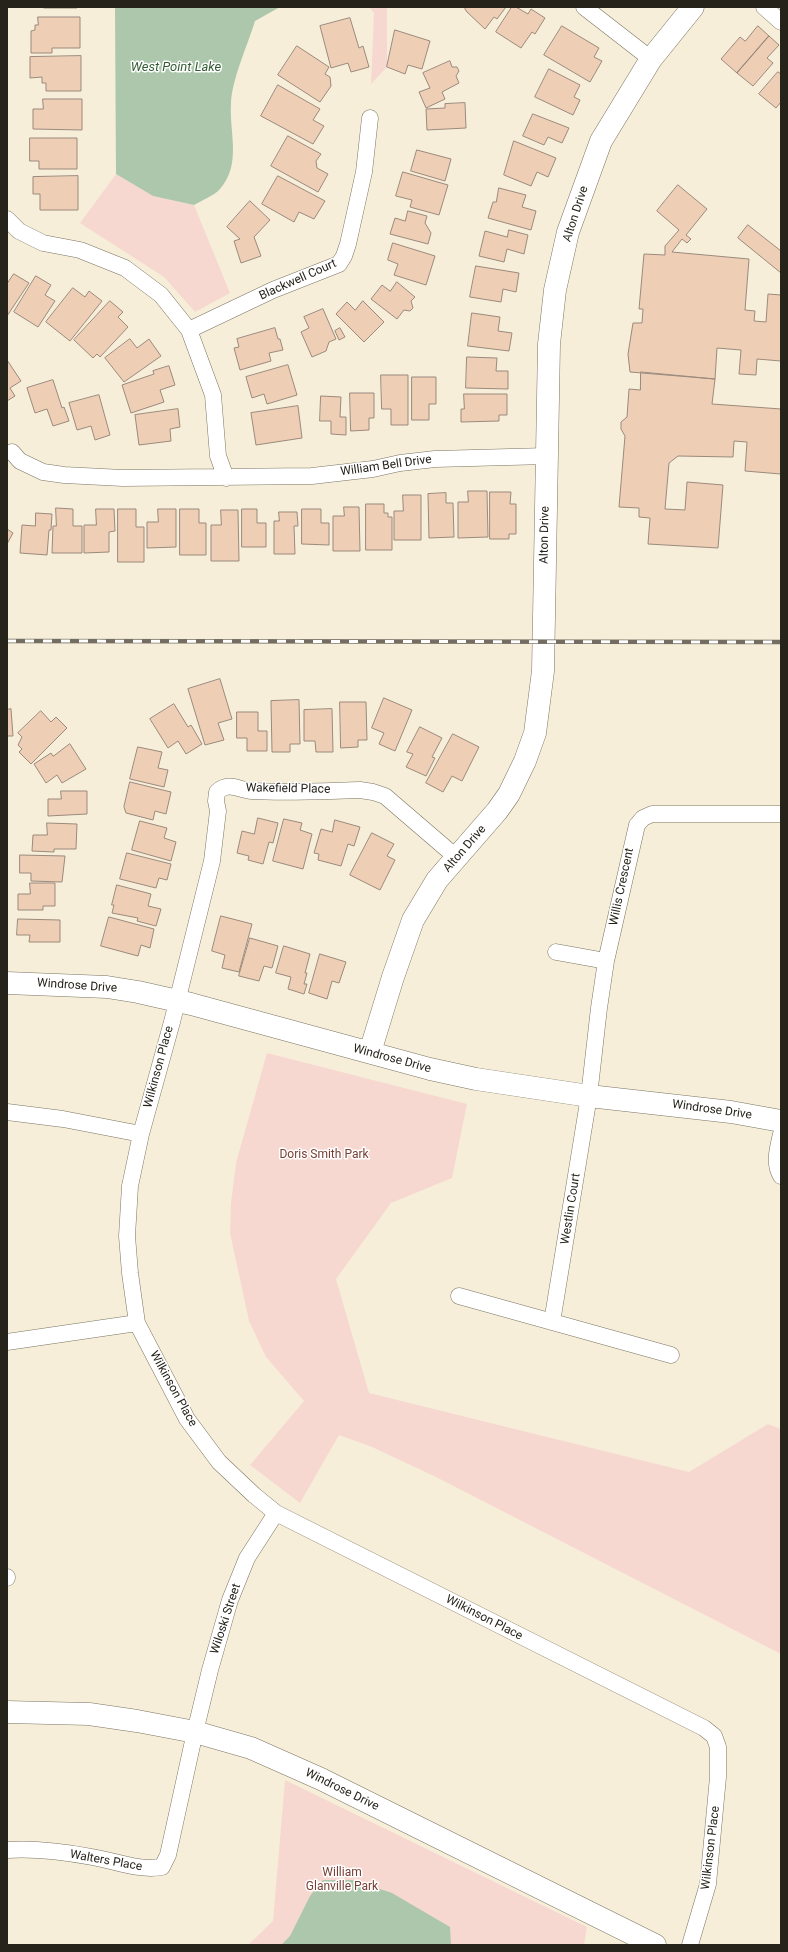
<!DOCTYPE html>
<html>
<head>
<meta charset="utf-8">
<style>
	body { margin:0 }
	#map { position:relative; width:788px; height:1952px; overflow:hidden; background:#f6eed9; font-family:Roboto,sans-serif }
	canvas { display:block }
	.frame { position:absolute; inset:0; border:8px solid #26231b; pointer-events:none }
</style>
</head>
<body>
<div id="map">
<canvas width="788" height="1952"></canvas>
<div class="frame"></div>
</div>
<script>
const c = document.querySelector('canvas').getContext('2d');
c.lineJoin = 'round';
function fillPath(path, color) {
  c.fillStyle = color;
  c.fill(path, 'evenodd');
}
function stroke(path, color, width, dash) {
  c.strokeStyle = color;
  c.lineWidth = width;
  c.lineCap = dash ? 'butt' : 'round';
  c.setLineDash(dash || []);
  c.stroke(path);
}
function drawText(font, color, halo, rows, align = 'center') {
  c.font = font + ' Roboto,sans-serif';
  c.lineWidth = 3;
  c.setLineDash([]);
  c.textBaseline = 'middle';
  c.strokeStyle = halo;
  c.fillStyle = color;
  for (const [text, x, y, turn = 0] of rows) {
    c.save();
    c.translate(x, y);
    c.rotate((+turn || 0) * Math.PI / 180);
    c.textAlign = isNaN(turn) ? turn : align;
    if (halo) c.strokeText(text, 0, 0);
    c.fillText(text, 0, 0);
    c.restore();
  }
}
const green = new Path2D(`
	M 369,7 L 387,7 L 387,67 L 371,84 L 374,13 Z
	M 116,174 L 153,196 L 194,205 L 230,293 L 195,312 L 164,277 L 80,223 Z
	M 267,1053 L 467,1104 L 452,1178 L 391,1203 L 336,1279 L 369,1393 L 689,1472 L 768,1424 L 781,1429 L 781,1654 L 436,1477 L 372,1447 L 339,1435 L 300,1503 L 250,1465 L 304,1401 L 266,1357 L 249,1321 L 230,1233 L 231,1203 L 236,1163 Z
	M 285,1780 L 587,1927 L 584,1945 L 248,1945 L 273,1921 Z`);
const water = new Path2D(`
	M 115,7 L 280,7 L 255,21 C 248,44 232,79 231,103 C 229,133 242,164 220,189 C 214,196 202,200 194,205 L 153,196 L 116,174 Z
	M 323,1880 L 353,1880 L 392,1893 L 450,1927 L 451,1945 L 281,1945 L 290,1936 L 310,1896 Z`);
const building = new Path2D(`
	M 44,7 L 77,7 L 77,8 L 44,8 Z
	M 466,7 L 506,7 L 497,19 L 494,17 L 485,29 L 467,12 L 465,9 Z
	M 512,7 L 516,7 L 528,14 L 531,9 L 545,18 L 535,34 L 532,32 L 521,48 L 496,32 Z
	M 38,17 L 80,17 L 80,48 L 52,48 L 52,53 L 31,53 L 31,31 L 35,30 L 35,25 L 38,25 Z
	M 350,18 L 359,48 L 363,46 L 369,67 L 351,72 L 348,63 L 331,68 L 320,26 Z
	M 562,26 L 599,48 L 594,57 L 602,61 L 590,82 L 544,55 Z
	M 758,26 L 769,36 L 737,73 L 721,59 L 740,37 L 745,41 Z
	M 395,30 L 430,41 L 422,69 L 408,65 L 405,74 L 387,67 Z
	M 769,36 L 779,45 L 767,58 L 773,63 L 753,86 L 737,73 Z
	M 297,46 L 329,67 L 325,74 L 330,77 L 331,86 L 320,102 L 278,75 Z
	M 81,56 L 81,91 L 46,91 L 46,83 L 42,83 L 42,77 L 30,78 L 30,57 Z
	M 450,61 L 452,67 L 457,67 L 459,71 L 456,76 L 459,83 L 442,92 L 445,99 L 426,108 L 419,92 L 430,88 L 423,73 Z
	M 549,69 L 580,85 L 574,97 L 580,100 L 573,115 L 535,97 Z
	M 778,72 L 781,74 L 781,102 L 776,108 L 759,94 Z
	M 278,85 L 320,109 L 313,120 L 324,126 L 313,144 L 261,116 Z
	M 43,99 L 82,99 L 82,130 L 33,129 L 33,109 L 43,109 Z
	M 465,103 L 466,128 L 427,130 L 426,109 L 445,108 L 445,104 Z
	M 533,114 L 569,128 L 562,143 L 548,137 L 544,145 L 523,136 Z
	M 288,136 L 321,154 L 316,161 L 317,168 L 328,174 L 318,192 L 271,166 Z
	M 30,138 L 77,138 L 77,169 L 39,169 L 39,161 L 30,161 Z
	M 514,141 L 556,158 L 548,177 L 537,172 L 531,186 L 504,175 Z
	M 417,150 L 451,159 L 445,181 L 411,171 Z
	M 403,172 L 448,185 L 439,215 L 410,207 L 412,200 L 396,196 Z
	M 78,176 L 78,210 L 40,210 L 40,194 L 33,194 L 33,177 Z
	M 278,176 L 325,201 L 314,219 L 299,212 L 294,222 L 262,204 Z
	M 678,185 L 707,209 L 686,235 L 691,239 L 687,243 L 682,239 L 672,252 L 749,259 L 745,310 L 755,311 L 754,321 L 766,322 L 768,294 L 781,295 L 781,361 L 757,359 L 756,375 L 739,374 L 741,350 L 717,348 L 715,379 L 630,372 L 628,354 L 633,323 L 642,323 L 643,309 L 639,309 L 644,254 L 665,255 L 665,246 L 679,230 L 657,211 Z
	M 499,188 L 526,195 L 522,207 L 536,211 L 531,230 L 488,218 L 493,202 L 496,202 Z
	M 250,201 L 270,220 L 254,237 L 261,256 L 241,263 L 234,241 L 240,239 L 227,227 Z
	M 408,211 L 427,216 L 425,223 L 431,233 L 428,244 L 390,234 L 395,218 L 405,221 Z
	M 748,225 L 781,251 L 781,273 L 738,238 Z
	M 509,230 L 528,235 L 524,254 L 507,249 L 504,262 L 479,256 L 485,231 L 507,237 Z
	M 393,243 L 435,256 L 426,285 L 394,275 L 398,264 L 388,260 Z
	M 476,266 L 519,273 L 516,292 L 503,289 L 501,302 L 470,297 Z
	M 14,274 L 29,283 L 7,316 L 7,284 Z
	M 36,276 L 51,285 L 45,295 L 55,301 L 38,327 L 14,312 Z
	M 397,282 L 415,297 L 411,301 L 413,308 L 410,311 L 404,310 L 397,319 L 371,299 L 382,285 L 390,291 Z
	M 73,288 L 85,297 L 89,291 L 102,301 L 70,341 L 46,322 Z
	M 110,301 L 123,312 L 118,317 L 128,327 L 100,357 L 97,354 L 93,358 L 74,340 Z
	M 363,301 L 384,322 L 364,342 L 336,314 L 347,302 L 355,310 Z
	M 323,309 L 336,339 L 329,342 L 326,351 L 312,357 L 301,332 L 309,328 L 304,317 Z
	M 472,313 L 500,317 L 498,331 L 512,333 L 509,351 L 468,346 Z
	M 275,328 L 278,339 L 280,339 L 283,350 L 269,353 L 271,361 L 240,370 L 234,348 L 239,347 L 237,339 Z
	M 340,328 L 345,337 L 339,340 L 335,331 Z
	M 130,339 L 137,348 L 149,339 L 161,356 L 124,382 L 105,358 Z
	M 467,357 L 497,358 L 496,371 L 508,371 L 508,389 L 466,388 Z
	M 7,360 L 21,381 L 10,388 L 15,396 L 7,401 Z
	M 288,365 L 297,395 L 267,404 L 264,394 L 252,398 L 246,377 Z
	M 169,366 L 175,385 L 160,390 L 164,402 L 131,413 L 122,385 L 154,374 L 153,371 Z
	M 641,372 L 715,379 L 712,404 L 781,409 L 781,474 L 745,471 L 747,442 L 734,441 L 733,457 L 678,456 L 669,463 L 665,509 L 685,510 L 687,482 L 723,485 L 718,548 L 648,544 L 650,518 L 639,517 L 639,508 L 619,507 L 625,436 L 621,429 L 621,422 L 627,417 L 629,389 L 640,390 Z
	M 381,375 L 408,375 L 408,425 L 391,425 L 391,409 L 382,409 Z
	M 412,377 L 436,377 L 436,404 L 429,404 L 429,420 L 412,420 Z
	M 53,380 L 62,408 L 64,407 L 69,421 L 53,426 L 47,409 L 35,413 L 27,388 Z
	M 350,393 L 374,393 L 374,418 L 369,418 L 369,430 L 351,431 Z
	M 464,394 L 507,394 L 507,415 L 499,415 L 499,421 L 461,422 L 461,409 L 464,409 Z
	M 99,395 L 110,435 L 95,440 L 91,426 L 77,430 L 69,403 Z
	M 321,396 L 341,397 L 340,417 L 346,417 L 346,435 L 331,434 L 331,421 L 320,421 Z
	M 298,406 L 302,438 L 256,445 L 251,413 Z
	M 178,409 L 180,427 L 170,429 L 171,441 L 139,445 L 135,415 Z
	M 468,491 L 487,491 L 488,537 L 458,538 L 458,502 L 468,502 Z
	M 490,492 L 511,492 L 510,504 L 516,504 L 516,534 L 509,534 L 509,539 L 490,539 Z
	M 446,493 L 446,503 L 453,503 L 454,537 L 429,538 L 428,494 Z
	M 403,495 L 421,495 L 421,540 L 394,540 L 394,511 L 403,511 Z
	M 366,504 L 384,504 L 384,513 L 388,513 L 388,517 L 392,517 L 392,550 L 366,550 Z
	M 344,507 L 359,507 L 360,551 L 333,551 L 333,516 L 344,516 Z
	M 56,508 L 73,509 L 73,526 L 82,526 L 82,553 L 52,553 L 53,526 L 56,526 Z
	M 96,509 L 114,509 L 115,531 L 109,532 L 109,552 L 84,553 L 84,525 L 96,525 Z
	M 118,509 L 136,509 L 136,527 L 144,527 L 144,562 L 118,562 Z
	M 158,509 L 176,509 L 176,547 L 147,548 L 147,522 L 158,522 Z
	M 180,509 L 199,509 L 199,523 L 206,523 L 206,555 L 180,555 Z
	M 242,509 L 257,509 L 257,523 L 266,523 L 266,547 L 242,547 Z
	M 302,509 L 321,509 L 321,523 L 329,523 L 329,545 L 302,544 Z
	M 221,510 L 238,510 L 239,561 L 211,561 L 211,525 L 221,525 Z
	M 279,512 L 297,512 L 298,526 L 294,526 L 295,554 L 274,554 L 274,521 L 279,521 Z
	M 36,513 L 52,514 L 51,530 L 49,530 L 47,555 L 20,553 L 22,525 L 35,526 Z
	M 7,529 L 13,533 L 7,544 Z
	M 220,679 L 232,719 L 218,723 L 224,740 L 205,745 L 188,689 Z
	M 384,698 L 412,710 L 395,751 L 379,744 L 384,733 L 372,728 Z
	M 299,700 L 300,744 L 290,744 L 290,752 L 272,752 L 271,701 Z
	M 340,702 L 366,702 L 367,740 L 358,740 L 358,747 L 341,748 Z
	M 174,704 L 188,727 L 191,725 L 202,744 L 186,754 L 178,741 L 168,748 L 150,719 Z
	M 11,709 L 13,736 L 7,736 L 7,710 Z
	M 332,709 L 333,752 L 316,752 L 315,741 L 304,741 L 304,710 Z
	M 41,711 L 51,722 L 56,717 L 67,728 L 31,764 L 19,752 L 22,749 L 18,745 L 22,737 L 18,733 Z
	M 237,712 L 258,712 L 258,731 L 267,731 L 267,751 L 247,751 L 247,738 L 237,738 Z
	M 420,727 L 442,738 L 432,757 L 435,758 L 426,776 L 406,767 L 413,754 L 407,752 Z
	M 453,734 L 479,747 L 462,781 L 452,776 L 443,792 L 426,783 Z
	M 70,744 L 86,769 L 62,783 L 57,775 L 46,783 L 34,764 L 51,753 L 53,756 Z
	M 138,747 L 162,752 L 158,768 L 168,770 L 164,787 L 130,779 Z
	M 130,782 L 171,792 L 166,814 L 155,811 L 153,820 L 126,813 L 124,807 Z
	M 61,791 L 87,791 L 87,814 L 48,816 L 48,799 L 61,799 Z
	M 258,818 L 278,823 L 273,843 L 269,842 L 263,864 L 248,860 L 249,856 L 237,853 L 242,831 L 254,834 Z
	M 284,819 L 302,823 L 300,830 L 312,834 L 303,869 L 273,861 Z
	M 335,820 L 360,827 L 354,846 L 348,844 L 341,866 L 318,860 L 319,854 L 314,853 L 321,829 L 332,832 Z
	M 140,821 L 167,828 L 164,838 L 176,842 L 171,861 L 132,850 Z
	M 47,823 L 77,824 L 76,849 L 54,849 L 54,852 L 32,851 L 33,835 L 47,835 Z
	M 372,833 L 394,844 L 387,856 L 395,860 L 380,890 L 350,875 Z
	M 127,853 L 171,864 L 167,880 L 159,878 L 156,888 L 120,879 Z
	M 20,855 L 65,856 L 62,882 L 31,881 L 31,873 L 20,873 Z
	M 30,883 L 55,883 L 55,906 L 43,906 L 43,910 L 18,910 L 18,894 L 30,894 Z
	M 117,885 L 151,894 L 148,906 L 161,909 L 156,926 L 137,921 L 138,918 L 112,913 L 114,905 L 112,905 Z
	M 221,916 L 252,924 L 239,972 L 222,968 L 225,955 L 212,951 Z
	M 109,917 L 154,929 L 150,948 L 141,945 L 138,956 L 101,946 Z
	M 18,919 L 60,920 L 60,942 L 29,942 L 30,935 L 17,935 Z
	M 250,938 L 278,946 L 272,968 L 264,966 L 259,981 L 239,976 Z
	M 284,946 L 310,954 L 305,973 L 307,973 L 304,984 L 307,984 L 304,994 L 288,989 L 291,977 L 276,973 Z
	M 320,954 L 346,962 L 339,983 L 332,981 L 327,999 L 309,993 Z`);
const street = new Path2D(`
	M 584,7 L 651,59
	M 764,7 L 781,22
	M 7,219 L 19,231 L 43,243 L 80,250 L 125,268 L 161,295 L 189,330 L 213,395 L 218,456 L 226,478
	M 189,330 L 273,290 L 339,264 L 344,256 L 348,244 L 364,172 L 370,118
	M 12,452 L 20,461 L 43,472 L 64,475 L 123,478 L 312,476 L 373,469 L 400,463 L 435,459 L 547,456
	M 456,857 L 385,796 L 373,792 L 360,790 C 324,791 287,793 252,791 C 238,790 229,781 217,792 L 216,801 L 218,811 L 212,861 L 172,1022 L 141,1134 L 130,1186 L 127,1236 L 130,1273 L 137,1323 L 187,1419 L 219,1462 L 254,1495 L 276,1513 L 704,1728 L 714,1736 L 718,1747 L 718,1777 L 708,1884 L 690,1945
	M 556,952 L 606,961
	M 7,1112 L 63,1119 L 141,1134
	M 781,1134 C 778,1148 773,1163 781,1176
	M 459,1296 L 671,1355
	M 552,1322 L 589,1096 L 599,1008 L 606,961 L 637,825 L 643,818 L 652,814 L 781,814
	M 7,1342 L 137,1323
	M 7,1578 L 7,1577
	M 7,1850 C 35,1848 65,1852 92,1857 C 115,1861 139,1871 162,1867 L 168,1855 L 195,1732 L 210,1670 L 230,1600 L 247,1558 L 276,1513`);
const secondary = new Path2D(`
	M 7,983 L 107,987 L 138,992 L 191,1004 L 430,1069 L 476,1079 L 589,1096 L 731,1112 L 781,1121
	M 370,1052 L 393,977 L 413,920 L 437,880 L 497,811 L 509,794 L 525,761 L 535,733 L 543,671 L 549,344 L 555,290 L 568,232 L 601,141 L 651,59 L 693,7
	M 7,1712 L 89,1714 L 137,1721 L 195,1732 L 251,1748 L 321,1779 L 655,1945`);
const rail = new Path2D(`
	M 7,641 L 781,642`);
const streetNames = [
	["Alton Drive",576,214,-72],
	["Blackwell Court",298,280,-24],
	["William Bell Drive",386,466,-8],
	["Alton Drive",545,535,-89],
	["Wakefield Place",288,789,1],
	["Alton Drive",465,849,-49],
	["Willis Crescent",622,887,-78],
	["Windrose Drive",77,986,4],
	["Windrose Drive",392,1059,15],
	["Wilkinson Place",159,1067,-75],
	["Windrose Drive",712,1110,8],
	["Westlin Court",571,1209,-81],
	["Wilkinson Place",173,1389,61],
	["Wilkinson Place",484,1618,27],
	["Wiloski Street",226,1619,-72],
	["Windrose Drive",342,1790,26],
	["Wilkinson Place",711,1848,-83],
	["Walters Place",106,1861,10]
];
const parkNames = [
	["Doris Smith Park",324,1155],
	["William",342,1873],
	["Glanville Park",342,1887]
];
const waterNames = [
	["West Point Lake",176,68]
];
fillPath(green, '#f7d8d1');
fillPath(water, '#acc7ab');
fillPath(building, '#eecfb6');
stroke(building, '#9b897c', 1);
stroke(street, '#7b7461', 17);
stroke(secondary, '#7b7461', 23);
stroke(street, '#fff', 16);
stroke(secondary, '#fff', 22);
stroke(rail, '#736e61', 4.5);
stroke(rail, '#fff', 3, [9]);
drawText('12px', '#26231b', '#fff', streetNames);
drawText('12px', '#774036', '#fff', parkNames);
drawText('italic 13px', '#345c34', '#fff', waterNames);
</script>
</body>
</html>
